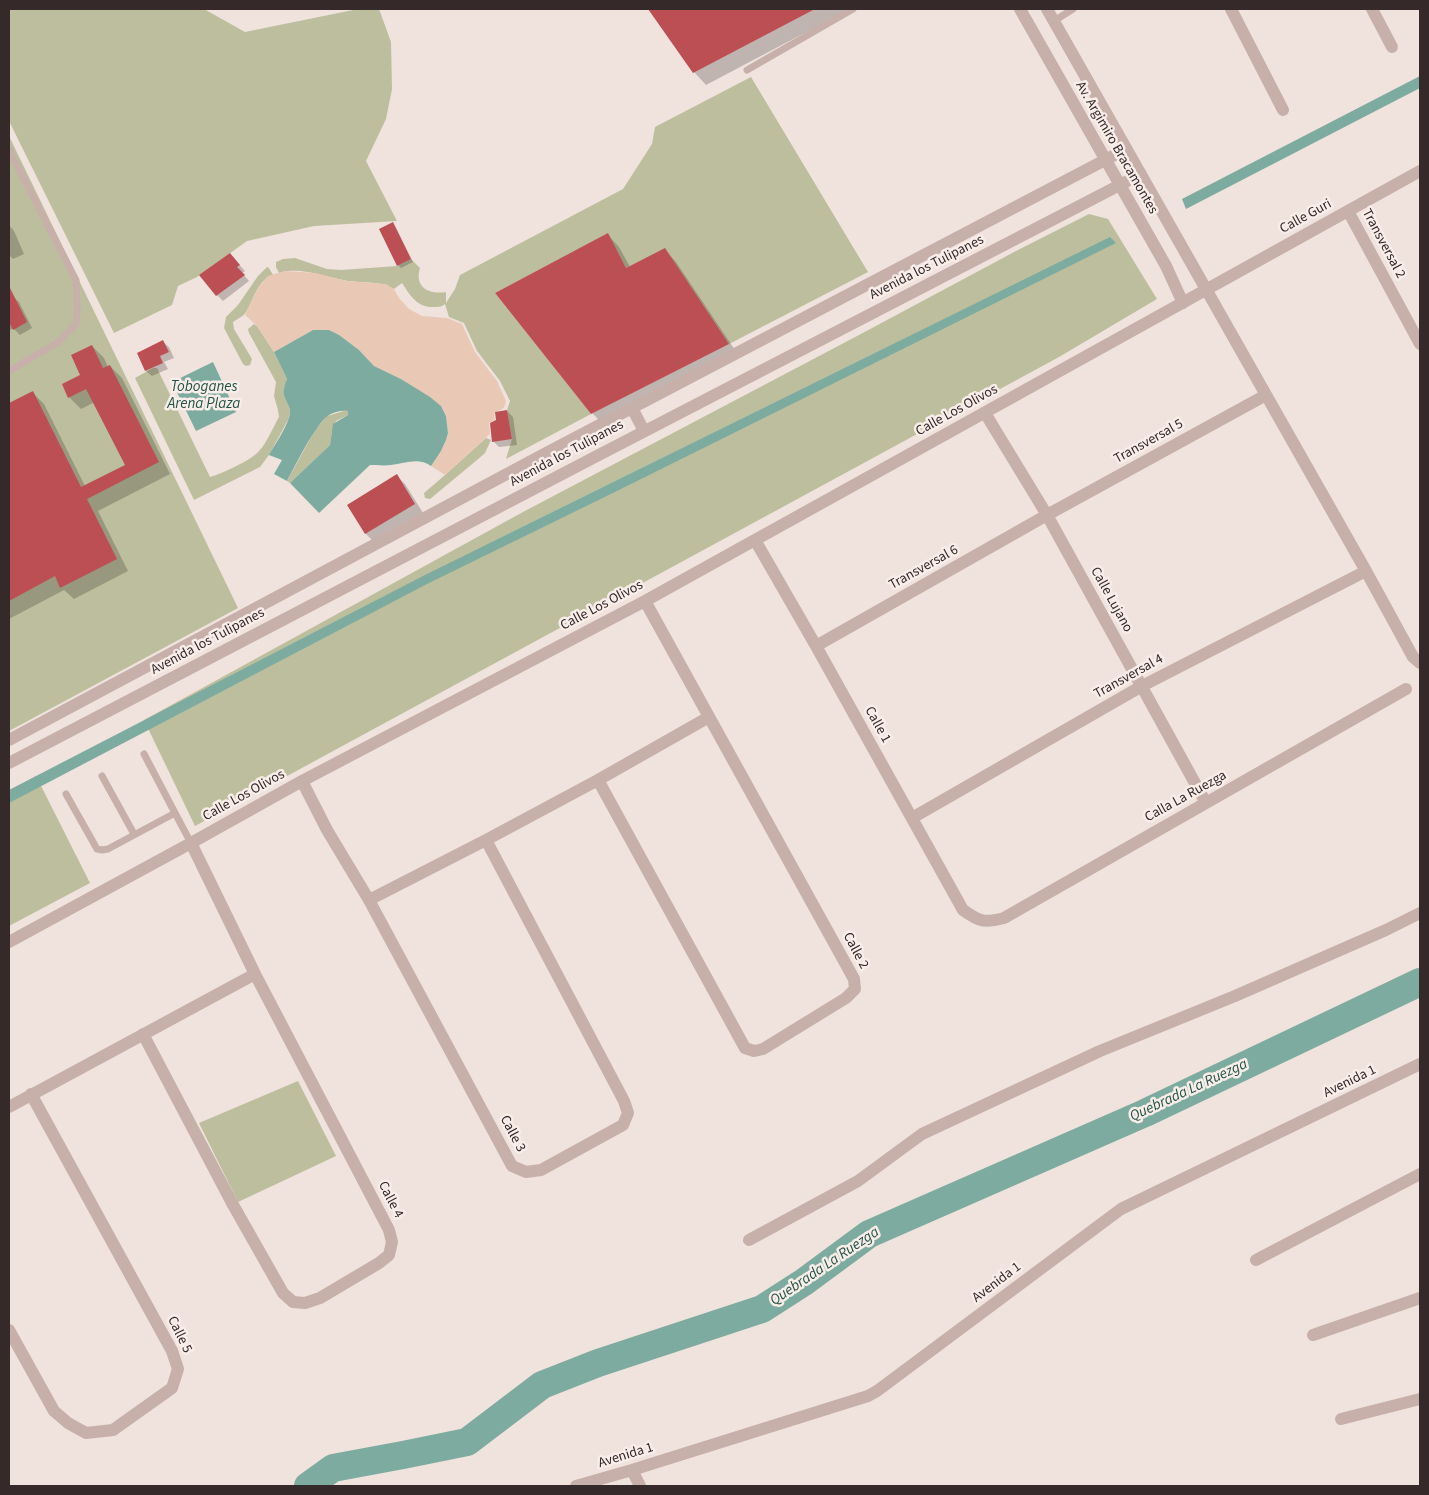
<!DOCTYPE html>
<html>
<head>
<meta charset="utf-8">
<style>
	body { margin:0 }
	#map { position:relative; width:1429px; height:1495px; overflow:hidden; background:#f0e2dd; font-family:"Source Sans 3",sans-serif }
	canvas { display:block }
	.frame { position:absolute; inset:0; border:10px solid #352929; pointer-events:none }
</style>
</head>
<body>
<div id="map">
<canvas width="1429" height="1495"></canvas>
<div class="frame"></div>
</div>
<script>
const c = document.querySelector('canvas').getContext('2d');
c.lineJoin = 'round';
function fillPath(path, color) {
  c.fillStyle = color;
  c.fill(path, 'evenodd');
}
function stroke(path, color, width, dash) {
  c.strokeStyle = color;
  c.lineWidth = width;
  c.lineCap = dash ? 'butt' : 'round';
  c.setLineDash(dash || []);
  c.stroke(path);
}
function drawText(font, color, halo, rows, align = 'center') {
  c.font = font + ' "Source Sans 3",sans-serif';
  c.lineWidth = 5;
  c.setLineDash([]);
  c.textBaseline = 'middle';
  c.strokeStyle = halo;
  c.fillStyle = color;
  for (const [text, x, y, turn = 0] of rows) {
    c.save();
    c.translate(x, y);
    c.rotate((+turn || 0) * Math.PI / 180);
    c.textAlign = isNaN(turn) ? turn : align;
    if (halo) c.strokeText(text, 0, 0);
    c.fillText(text, 0, 0);
    c.restore();
  }
}
const green = new Path2D(`
	M 9,9 L 204,9 L 245,32 L 358,9 L 379,9 L 391,42 L 392,89 L 386,119 L 366,161 L 397,221 L 314,226 L 247,241 L 197,277 L 178,286 L 172,305 L 114,333 L 9,121 Z
	M 751,77 L 868,272 L 729,344 L 665,249 L 626,268 L 608,234 L 495,293 L 591,414 L 506,459 L 512,439 L 507,410 L 510,401 L 500,381 L 477,351 L 464,323 L 449,317 L 445,304 C 441,307 439,307 434,307 C 417,308 410,295 402,283 L 394,289 C 381,281 364,283 348,281 C 327,278 300,266 279,273 L 276,267 L 276,262 L 283,259 L 295,258 L 327,269 L 341,270 L 397,266 L 411,259 L 420,268 C 414,287 429,295 446,292 L 446,303 L 455,289 L 460,275 L 623,189 L 652,144 L 655,127 Z
	M 9,136 L 238,608 L 9,731 Z
	M 1089,214 L 1108,219 L 1157,299 L 1059,357 L 195,826 L 144,720 L 523,512 L 859,335 L 1016,251 Z
	M 267,267 L 269,268 L 273,275 C 257,280 254,300 246,312 C 243,317 237,319 233,322 L 234,329 L 252,359 L 250,365 L 246,366 L 243,364 L 224,328 L 226,317 L 238,305 L 258,276 Z
	M 254,324 L 257,326 L 274,352 L 287,379 L 284,391 L 285,398 L 289,405 L 290,412 L 288,420 L 269,455 L 260,467 L 194,500 L 135,378 L 153,368 L 157,368 L 210,477 C 221,474 252,460 259,451 C 267,443 273,427 279,417 L 278,410 L 274,396 L 276,382 L 249,333 L 248,329 Z
	M 344,411 L 348,411 L 348,415 L 336,421 L 332,431 L 330,445 L 290,483 L 287,481 L 315,430 L 327,416 Z
	M 486,438 L 491,440 L 485,453 L 477,460 L 430,499 L 425,498 L 424,493 L 445,475 Z
	M 36,776 L 90,883 L 9,926 L 9,792 Z
	M 298,1081 L 336,1156 L 238,1202 L 199,1123 Z`);
const sand = new Path2D(`
	M 285,271 L 316,273 L 346,281 L 386,284 L 394,289 L 399,298 L 409,309 L 422,316 L 447,318 L 462,324 L 475,352 L 497,381 L 506,401 L 504,408 L 494,413 L 495,420 L 489,423 L 490,434 L 445,475 L 431,466 L 441,451 L 446,440 L 448,433 L 446,416 L 441,406 L 401,379 L 374,366 L 359,350 L 329,330 L 313,330 L 274,352 L 257,326 L 245,315 L 258,288 L 268,276 Z`);
const water = new Path2D(`
	M 1420,76 L 1420,88 L 1186,209 L 1182,199 Z
	M 1110,237 L 1116,243 L 621,489 L 427,584 L 9,803 L 9,790 L 423,576 Z
	M 313,330 L 329,330 L 339,335 L 359,350 L 374,366 L 401,379 L 430,397 L 441,406 L 446,416 L 448,433 L 446,440 L 441,451 L 431,466 C 419,457 405,463 391,465 C 384,466 376,465 370,465 L 319,513 L 290,483 L 330,445 L 333,424 L 348,415 L 348,411 C 342,410 334,412 329,415 C 316,423 295,466 287,481 L 274,474 L 282,460 L 269,455 C 275,444 289,425 290,412 C 290,406 287,403 285,398 C 282,391 285,385 287,379 L 274,352 Z
	M 213,362 L 236,412 L 196,431 L 172,382 Z`);
const shadow = new Path2D(`
	M 649,9 L 850,9 L 706,85 L 694,72 Z
	M 9,225 L 14,231 L 24,254 L 13,259 L 9,255 Z
	M 395,226 L 413,262 L 401,268 L 398,265 L 380,230 Z
	M 608,235 L 619,247 L 630,267 L 665,250 L 676,262 L 739,356 L 604,425 L 592,413 Z
	M 235,260 L 245,271 L 242,273 L 249,281 L 223,301 L 217,295 Z
	M 13,297 L 19,302 L 32,328 L 20,335 L 13,328 L 9,331 L 9,299 Z
	M 163,342 L 169,347 L 174,358 L 164,362 L 168,369 L 152,376 L 146,371 L 138,353 Z
	M 92,346 L 104,358 L 108,367 L 110,366 L 122,378 L 170,474 L 98,511 L 128,571 L 74,599 L 64,590 L 9,619 L 9,404 L 32,392 L 44,404 L 85,486 L 126,465 L 95,402 L 81,409 L 69,397 L 82,376 Z
	M 507,411 L 513,417 L 517,445 L 499,447 L 493,441 L 497,421 Z
	M 396,475 L 405,484 L 423,513 L 375,543 L 366,534 L 348,505 Z`);
const river = new Path2D(`
	M 308,1486 L 333,1468 L 403,1455 L 467,1442 L 542,1385 L 598,1363 L 762,1309 L 804,1282 L 869,1234 L 1145,1113 L 1420,982`);
const building = new Path2D(`
	M 648,9 L 815,9 L 693,73 Z
	M 393,222 L 411,259 L 397,266 L 379,229 Z
	M 608,233 L 626,268 L 665,248 L 729,344 L 591,414 L 495,293 Z
	M 230,253 L 240,265 L 237,267 L 245,275 L 216,296 L 199,275 Z
	M 9,286 L 27,322 L 13,330 L 9,322 Z
	M 163,340 L 169,352 L 160,356 L 163,363 L 145,371 L 137,353 Z
	M 92,345 L 103,368 L 110,365 L 159,462 L 87,499 L 117,559 L 60,588 L 55,576 L 9,601 L 9,403 L 33,391 L 81,487 L 125,465 L 86,389 L 68,398 L 62,384 L 80,375 L 71,355 Z
	M 507,410 L 512,439 L 492,442 L 490,423 L 496,420 L 495,412 Z
	M 397,474 L 415,504 L 365,534 L 347,505 Z`);
const service = new Path2D(`
	M 1054,21 L 1073,9
	M 747,70 L 853,9
	M 9,150 L 76,280 L 77,311 L 76,324 L 57,343 L 9,371
	M 102,776 L 134,834
	M 66,794 L 97,849 L 102,850 L 108,849 L 175,813 L 144,754
	M 175,813 L 191,843`);
const minor = new Path2D(`
	M 1020,9 L 1166,266 L 1183,303
	M 1047,9 L 1366,571 L 1413,657 L 1420,663
	M 1231,9 L 1283,110
	M 1372,9 L 1392,47
	M 1348,211 L 1420,344
	M 632,408 L 644,431
	M 985,413 L 1047,515 L 1206,803
	M 755,540 L 816,646 L 963,910 C 980,922 984,923 1004,918 L 1406,689
	M 816,646 L 1047,515 L 1266,395
	M 9,740 L 548,452 L 1126,149
	M 9,763 L 593,458 L 1141,174
	M 598,780 L 745,1048 L 754,1051 L 763,1049 L 846,998 L 855,989 L 854,979 L 645,601
	M 302,781 L 327,830 L 369,900 L 512,1166 L 526,1172 L 541,1170 L 623,1125 L 628,1113 L 624,1101 L 486,840
	M 912,818 L 1142,686 L 1366,571
	M 369,900 L 486,840 L 598,780 L 709,717
	M 9,942 L 191,843 L 302,781 L 645,601 L 1420,171
	M 143,1034 L 232,1203 L 283,1293 L 293,1302 L 305,1303 L 320,1298 L 379,1263 L 389,1255 L 392,1242 L 389,1230 L 255,974 L 191,843
	M 9,1107 L 255,974
	M 749,1240 L 858,1181 L 922,1134 L 1100,1051 L 1235,996 L 1386,930 L 1420,913
	M 1256,1260 L 1420,1174
	M 9,1330 L 54,1411 L 68,1423 L 86,1433 L 113,1430 L 172,1388 L 178,1369 L 172,1351 L 31,1094
	M 1313,1335 L 1420,1298
	M 1341,1419 L 1420,1399
	M 632,1470 L 640,1486
	M 576,1486 L 632,1470 L 868,1396 L 877,1391 L 1121,1209 L 1420,1064`);
const streetNames = [
	["Av. Argimiro Bracamontes",1116,148,60],
	["Calle Guri",1306,217,-29],
	["Transversal 2",1383,244,62],
	["Avenida los Tulipanes",927,268,-27],
	["Calle Los Olivos",957,411,-29],
	["Transversal 5",1149,442,-29],
	["Avenida los Tulipanes",567,454,-28],
	["Transversal 6",924,568,-29],
	["Calle Lujano",1111,600,61],
	["Calle Los Olivos",602,606,-28],
	["Avenida los Tulipanes",208,642,-28],
	["Transversal 4",1129,677,-29],
	["Calle 1",877,725,61],
	["Calle Los Olivos",244,796,-29],
	["Calla La Ruezga",1186,797,-29],
	["Calle 2",855,951,62],
	["Avenida 1",1350,1082,-26],
	["Calle 3",512,1134,62],
	["Calle 4",390,1200,63],
	["Avenida 1",997,1283,-37],
	["Calle 5",179,1335,64],
	["Avenida 1",626,1456,-17]
];
const waterNames = [
	["Toboganes",204,388],
	["Arena Plaza",204,405],
	["Quebrada La Ruezga",1189,1091,-25],
	["Quebrada La Ruezga",825,1267,-34]
];
fillPath(green, '#bdbe9e');
fillPath(sand, '#e9c9b6');
fillPath(water, '#7eaba0');
fillPath(shadow, '#0003');
stroke(river, '#7eaba0', 28);
fillPath(building, '#bc4f54');
stroke(service, '#c7afaa', 7);
stroke(minor, '#c7afaa', 12);
drawText('14px', '#352929', '#f8ede9', streetNames);
drawText('italic 15px', '#225448', '#f8ede9', waterNames);
</script>
</body>
</html>
